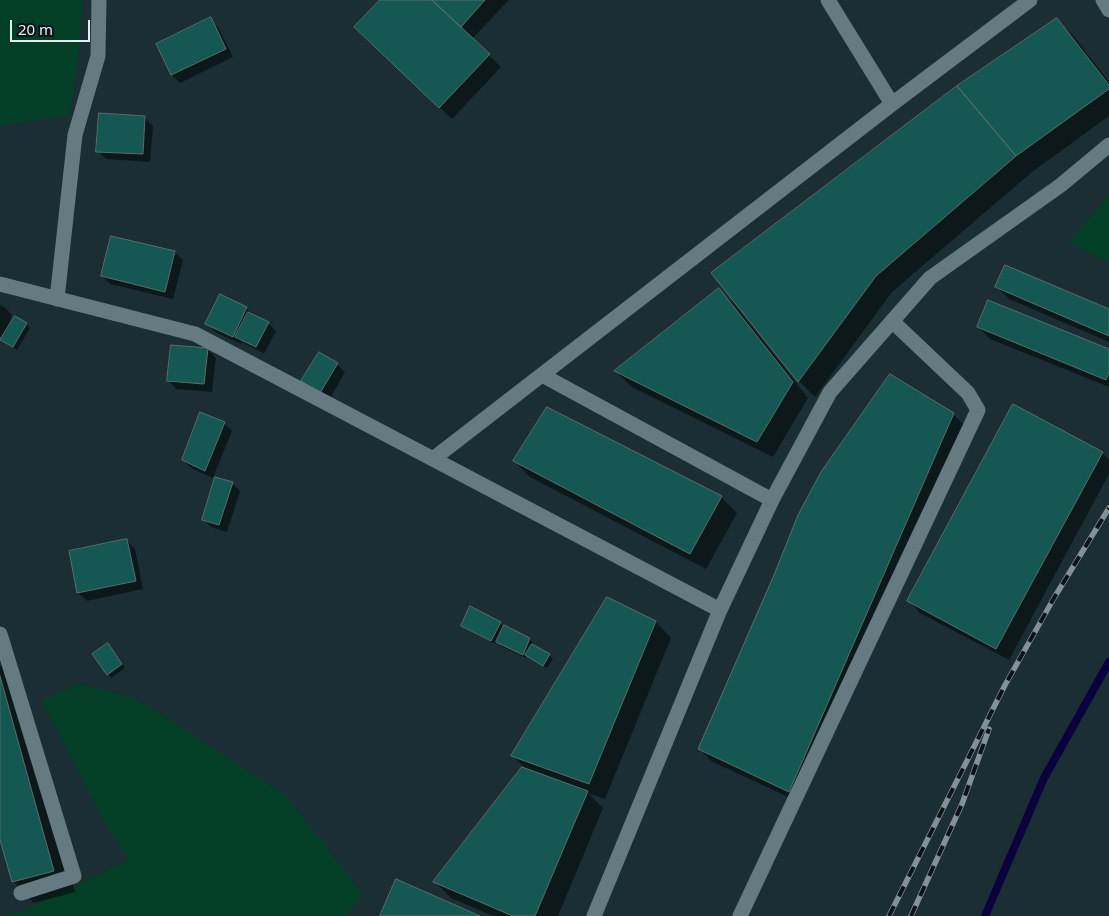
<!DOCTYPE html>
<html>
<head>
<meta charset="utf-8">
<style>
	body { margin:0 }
	#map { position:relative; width:1109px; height:916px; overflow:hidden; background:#1a2e33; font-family:"Noto Sans",sans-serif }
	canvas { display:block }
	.scale { position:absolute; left:10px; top:20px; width:80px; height:22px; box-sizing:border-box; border:2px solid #e2eef1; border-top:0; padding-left:6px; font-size:15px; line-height:18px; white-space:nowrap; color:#e2eef1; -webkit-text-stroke:4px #0c1417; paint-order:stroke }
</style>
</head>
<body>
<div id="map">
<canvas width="1109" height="916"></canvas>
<div class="scale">20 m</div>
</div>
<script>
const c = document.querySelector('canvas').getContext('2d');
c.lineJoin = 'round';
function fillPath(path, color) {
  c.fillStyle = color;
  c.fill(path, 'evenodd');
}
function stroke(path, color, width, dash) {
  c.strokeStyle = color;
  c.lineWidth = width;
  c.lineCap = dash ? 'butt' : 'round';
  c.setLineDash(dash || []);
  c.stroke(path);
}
const green = new Path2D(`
	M 0,0 L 83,0 L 79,51 L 70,114 L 0,126 Z
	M 1109,196 L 1109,263 L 1069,242 Z
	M 81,684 L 137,699 L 286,796 L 362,893 L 346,916 L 0,916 L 20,913 L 129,860 L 106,825 L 42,700 Z`);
const shadow = new Path2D(`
	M 382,0 L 509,0 L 472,39 L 501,67 L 452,119 L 368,39 Z
	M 210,19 L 218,27 L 233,57 L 180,83 L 172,75 L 158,44 Z
	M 1057,20 L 1073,35 L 1109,82 L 1109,116 L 1032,172 L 892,292 L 815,397 L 799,381 L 712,273 Z
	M 145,118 L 153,126 L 150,162 L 106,159 L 98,151 Z
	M 174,252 L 183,260 L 173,299 L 110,284 L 102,276 Z
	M 996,286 L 1109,311 L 1109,342 L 1009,299 Z
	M 719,290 L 735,305 L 808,398 L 773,457 L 632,387 L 616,372 Z
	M 220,296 L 247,309 L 254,316 L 268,323 L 276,331 L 264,354 L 242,342 L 241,344 L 215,332 L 207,323 Z
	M 0,305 L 4,307 L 12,315 L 8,327 L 26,324 L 30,328 L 17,350 L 6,343 L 2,340 L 3,338 L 0,337 Z
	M 978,327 L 1109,350 L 1109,387 L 990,339 Z
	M 208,350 L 216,358 L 212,392 L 176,389 L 168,380 Z
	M 337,364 L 345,372 L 329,400 L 311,389 Z
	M 953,414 L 965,426 L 801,803 L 711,761 L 699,748 Z
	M 224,423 L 232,431 L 213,478 L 191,468 L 183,460 Z
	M 1102,453 L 1109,460 L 1109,474 L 1009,660 L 920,613 L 908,600 Z
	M 514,461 L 721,497 L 737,513 L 706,569 L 530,477 Z
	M 232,483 L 240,491 L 227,532 L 211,527 L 203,519 Z
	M 127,541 L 135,549 L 143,589 L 87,601 L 78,593 Z
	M 607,599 L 656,622 L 671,638 L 605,799 L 588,793 L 603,808 L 558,916 L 493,916 L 451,898 L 435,882 L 524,767 L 513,756 Z
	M 500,623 L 504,627 L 530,639 L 533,642 L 532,645 L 549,655 L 553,659 L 547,668 L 527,655 L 526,658 L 501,646 L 497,641 L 495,644 L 466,629 L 462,625 Z
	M 111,648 L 125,668 L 111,678 L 108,674 Z
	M 0,665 L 16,681 L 75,892 L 34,903 L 13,881 L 0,836 Z`);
const stream = new Path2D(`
	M 985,916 L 1044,778 L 1109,662`);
const building = new Path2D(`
	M 380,0 L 432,0 L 490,54 L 439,108 L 354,27 Z
	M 432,0 L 485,0 L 461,27 Z
	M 211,17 L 226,49 L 171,75 L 156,44 Z
	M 1057,18 L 1109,85 L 1109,89 L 1016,156 L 957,86 Z
	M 957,86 L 1016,156 L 876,276 L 798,382 L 711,273 Z
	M 99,113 L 145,116 L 143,154 L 96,152 Z
	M 111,236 L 175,251 L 165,292 L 101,276 Z
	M 1005,265 L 1109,309 L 1109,336 L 995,287 Z
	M 719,288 L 793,382 L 757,442 L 614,371 Z
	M 220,294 L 247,307 L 233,337 L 205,324 Z
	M 988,300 L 1109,349 L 1109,373 L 1106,380 L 977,327 Z
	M 248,312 L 269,322 L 256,347 L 235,337 Z
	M 15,316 L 27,323 L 13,347 L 0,340 Z
	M 171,345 L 208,348 L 204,384 L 167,381 Z
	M 319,352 L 338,363 L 320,393 L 301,381 Z
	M 890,374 L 954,413 L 789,792 L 698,749 L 774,575 L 798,515 L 821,472 Z
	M 1013,404 L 1103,452 L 996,649 L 907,601 Z
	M 547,407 L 722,496 L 690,554 L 513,461 Z
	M 200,412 L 225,422 L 205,471 L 182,460 Z
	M 215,477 L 233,482 L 219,525 L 202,520 Z
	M 127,539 L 136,581 L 77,593 L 69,551 Z
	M 607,597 L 656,621 L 589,784 L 511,756 Z
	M 470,606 L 501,622 L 491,641 L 461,626 Z
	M 504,625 L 530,638 L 523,655 L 496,642 Z
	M 108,643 L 122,664 L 107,675 L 92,654 Z
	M 532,644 L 550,654 L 543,666 L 525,655 Z
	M 0,676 L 54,871 L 12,882 L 0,840 Z
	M 522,767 L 588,791 L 535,916 L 513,916 L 433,882 Z
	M 396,879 L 480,916 L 380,916 Z`);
const minor = new Path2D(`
	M 828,0 L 892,104
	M 1103,0 L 1109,10
	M 0,284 L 195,334 L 433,459 L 892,104 L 1030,0
	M 57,299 L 75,135 L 98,56 L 99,0
	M 542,375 L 772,500
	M 433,459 L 720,610
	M 0,634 L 74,876 L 21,893
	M 594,916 L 720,610 L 772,500 L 830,392 L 930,278 L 1061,185 L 1109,145
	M 740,916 L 978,410 L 968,393 L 892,321`);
const rail = new Path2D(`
	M 889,916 L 1005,685 L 1054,598 L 1109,508
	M 911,916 L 962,804 L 989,729`);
fillPath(green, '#033f26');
fillPath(shadow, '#0007');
stroke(stream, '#09023f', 8);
fillPath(building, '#155752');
stroke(building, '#576e6c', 1);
stroke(minor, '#657b81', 15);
stroke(rail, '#839296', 5.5);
stroke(rail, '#0c1417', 4, [11]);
</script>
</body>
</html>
